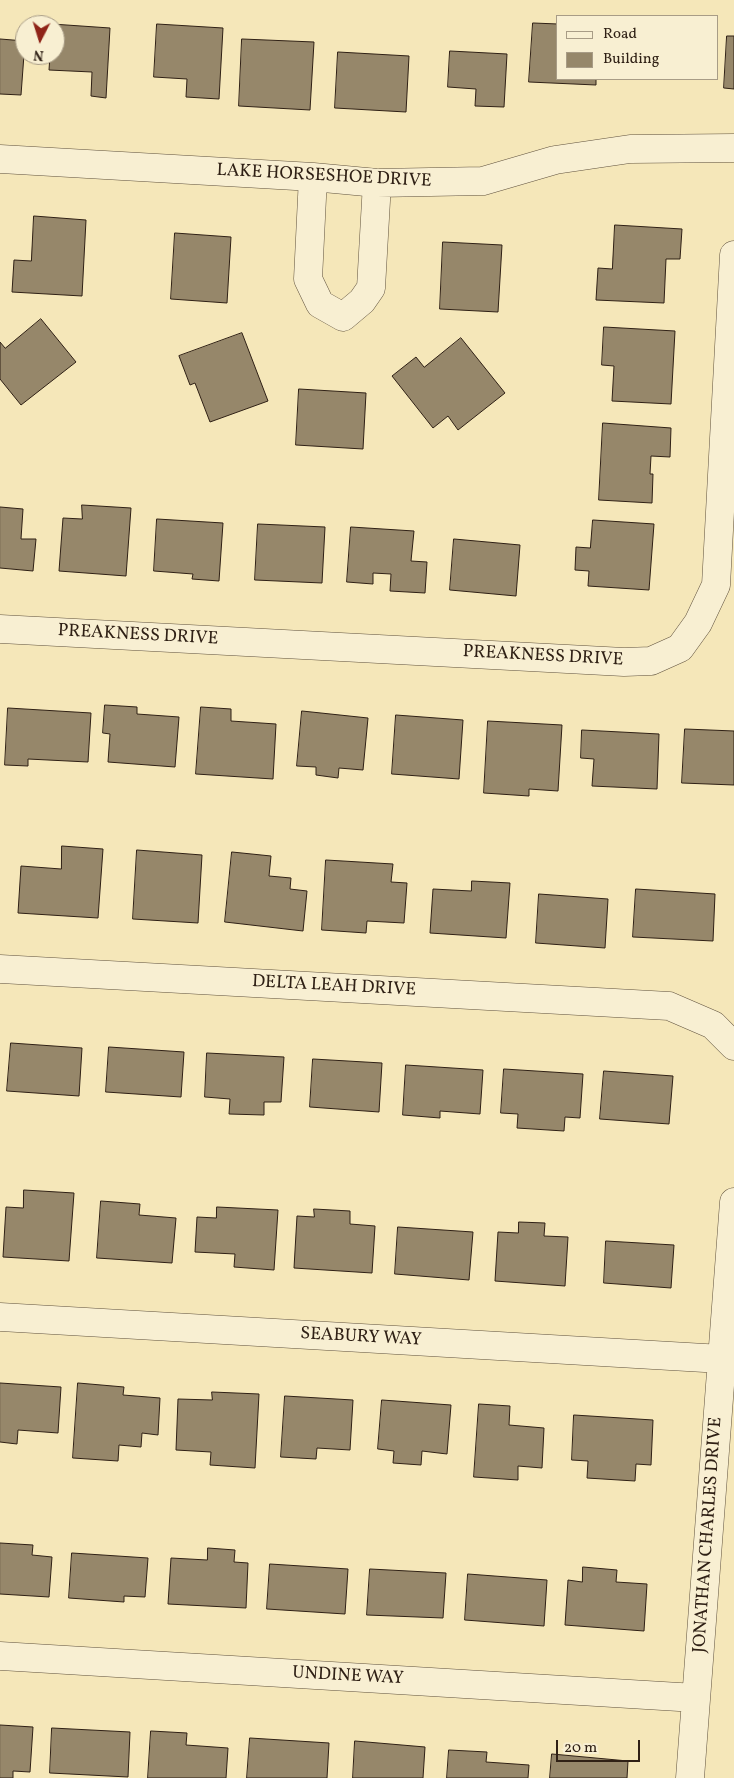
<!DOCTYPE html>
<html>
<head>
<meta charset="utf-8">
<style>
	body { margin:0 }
	#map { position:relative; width:734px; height:1778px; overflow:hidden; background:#f5e7b9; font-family:Vollkorn,serif }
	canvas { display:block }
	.legend { position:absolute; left:556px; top:15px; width:162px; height:65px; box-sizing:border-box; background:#f8efd2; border:1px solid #a89c86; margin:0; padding:6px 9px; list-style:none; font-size:15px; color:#2f2015 }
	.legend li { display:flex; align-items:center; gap:10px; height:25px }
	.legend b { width:25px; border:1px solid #a89c86 }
	.north { position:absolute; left:15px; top:15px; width:50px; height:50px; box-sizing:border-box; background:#f8efd2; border:1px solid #a89c86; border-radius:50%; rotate:185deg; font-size:14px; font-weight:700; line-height:20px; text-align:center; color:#2f2015 }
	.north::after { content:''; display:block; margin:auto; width:18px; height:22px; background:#8f2418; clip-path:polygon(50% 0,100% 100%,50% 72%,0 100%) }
	.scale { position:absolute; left:556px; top:1740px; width:84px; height:22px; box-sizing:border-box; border:2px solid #2f2015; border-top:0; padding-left:6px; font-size:15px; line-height:18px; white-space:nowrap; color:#2f2015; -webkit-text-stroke:4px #f8efd2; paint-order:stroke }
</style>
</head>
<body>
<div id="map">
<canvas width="734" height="1778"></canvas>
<ul class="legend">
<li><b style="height:6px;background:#f8efd2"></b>Road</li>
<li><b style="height:14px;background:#96876a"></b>Building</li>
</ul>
<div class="north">N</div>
<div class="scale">20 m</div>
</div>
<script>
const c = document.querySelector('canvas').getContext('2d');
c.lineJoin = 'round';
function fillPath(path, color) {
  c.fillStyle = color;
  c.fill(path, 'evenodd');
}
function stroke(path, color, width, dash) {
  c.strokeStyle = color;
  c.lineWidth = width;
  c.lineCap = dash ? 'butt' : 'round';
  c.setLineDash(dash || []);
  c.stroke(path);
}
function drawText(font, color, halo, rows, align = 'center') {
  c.font = font + ' Vollkorn,serif';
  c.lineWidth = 4;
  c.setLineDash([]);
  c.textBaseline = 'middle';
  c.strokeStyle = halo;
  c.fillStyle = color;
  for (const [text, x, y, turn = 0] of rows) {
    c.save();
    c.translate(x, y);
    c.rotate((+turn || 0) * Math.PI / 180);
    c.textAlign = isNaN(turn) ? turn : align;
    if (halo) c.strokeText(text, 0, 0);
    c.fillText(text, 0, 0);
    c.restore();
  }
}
const building = new Path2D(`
	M 533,23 L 558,24 L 558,79 L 596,79 L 596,85 L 529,82 Z
	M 52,24 L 110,28 L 106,98 L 91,96 L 92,72 L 49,70 L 50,55 L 55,55 L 55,25 Z
	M 157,24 L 223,28 L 219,99 L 186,97 L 187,79 L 154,77 Z
	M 727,36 L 734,36 L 734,89 L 724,88 Z
	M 0,39 L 25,41 L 21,95 L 0,94 Z
	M 242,39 L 314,42 L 310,110 L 239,106 Z
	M 450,51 L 507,54 L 504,107 L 475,106 L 476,89 L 448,87 Z
	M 338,52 L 409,56 L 406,112 L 335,108 Z
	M 34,216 L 86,220 L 82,296 L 12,292 L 14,260 L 31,261 Z
	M 615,225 L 682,229 L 680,259 L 666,259 L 664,303 L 596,300 L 598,268 L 612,269 Z
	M 175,233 L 231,237 L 227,303 L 171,299 Z
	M 443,242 L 502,245 L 498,312 L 440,309 Z
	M 41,319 L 76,362 L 21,405 L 0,379 L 0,342 L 5,348 Z
	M 604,327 L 675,331 L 671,404 L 612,401 L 614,366 L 602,365 Z
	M 242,333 L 268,401 L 210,422 L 195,383 L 190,385 L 179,356 Z
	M 461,338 L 505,393 L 458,430 L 448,416 L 433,428 L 392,376 L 416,357 L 424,367 Z
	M 299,389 L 366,393 L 363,449 L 296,445 Z
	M 603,423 L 671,428 L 670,457 L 651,456 L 650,474 L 653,474 L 652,503 L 599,500 Z
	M 82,505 L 131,508 L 126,576 L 59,571 L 63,518 L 82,519 Z
	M 0,507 L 23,509 L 21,539 L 36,539 L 33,571 L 0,568 Z
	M 157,519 L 223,523 L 219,581 L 192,579 L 193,574 L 154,571 Z
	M 593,520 L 654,524 L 649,590 L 588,586 L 589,571 L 575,570 L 576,547 L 590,548 Z
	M 258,524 L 325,527 L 322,583 L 255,580 Z
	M 351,527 L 414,531 L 411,561 L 427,562 L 425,593 L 390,591 L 391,574 L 373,573 L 373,584 L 347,582 Z
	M 454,539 L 520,545 L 516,596 L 450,590 Z
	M 105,705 L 137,707 L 137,714 L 179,717 L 175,767 L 108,762 L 110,734 L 103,733 Z
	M 201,707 L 231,709 L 231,721 L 276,724 L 273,779 L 196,774 Z
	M 8,708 L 91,713 L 88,762 L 28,759 L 28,766 L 5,765 Z
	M 302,711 L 368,718 L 363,770 L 339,768 L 338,778 L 316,775 L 316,767 L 297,766 Z
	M 396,715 L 463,720 L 459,779 L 392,774 Z
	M 488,721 L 562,725 L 558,791 L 529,789 L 529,796 L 484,793 Z
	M 685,729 L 734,731 L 734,785 L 682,783 Z
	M 582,730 L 659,734 L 657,789 L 592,786 L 594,759 L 581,758 Z
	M 62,846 L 103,849 L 98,918 L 18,913 L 21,866 L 61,869 Z
	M 137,850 L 202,855 L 198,923 L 133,919 Z
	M 232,852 L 271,856 L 269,876 L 291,878 L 290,889 L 307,891 L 303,931 L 225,922 Z
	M 326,860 L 393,864 L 391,882 L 407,883 L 404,923 L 367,921 L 366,933 L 322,930 Z
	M 472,881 L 510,883 L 506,938 L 430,933 L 433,889 L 471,891 Z
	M 636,889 L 715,894 L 713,941 L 633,937 Z
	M 539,894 L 608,899 L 605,948 L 536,943 Z
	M 11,1043 L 82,1048 L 79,1096 L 7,1091 Z
	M 109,1047 L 184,1052 L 181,1097 L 106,1092 Z
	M 207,1053 L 284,1057 L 281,1102 L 264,1102 L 264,1115 L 229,1114 L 230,1099 L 205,1097 Z
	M 313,1059 L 382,1063 L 379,1112 L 310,1107 Z
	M 406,1065 L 483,1070 L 480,1114 L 440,1111 L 440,1118 L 403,1115 Z
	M 504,1069 L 583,1074 L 580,1118 L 565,1117 L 564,1131 L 517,1128 L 518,1114 L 501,1113 Z
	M 604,1071 L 673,1076 L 669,1124 L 600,1119 Z
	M 24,1190 L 74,1193 L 69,1261 L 3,1257 L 6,1207 L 23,1208 Z
	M 101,1201 L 140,1204 L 139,1215 L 176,1218 L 172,1263 L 97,1258 Z
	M 217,1207 L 278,1210 L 274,1270 L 234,1267 L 235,1254 L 195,1252 L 197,1217 L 216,1218 Z
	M 314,1209 L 350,1211 L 350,1224 L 375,1226 L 372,1273 L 294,1268 L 297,1216 L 314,1217 Z
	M 519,1222 L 545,1223 L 544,1236 L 568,1237 L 565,1286 L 495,1281 L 498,1232 L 518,1233 Z
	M 398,1227 L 473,1232 L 469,1280 L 395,1274 Z
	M 606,1241 L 674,1245 L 671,1288 L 604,1283 Z
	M 0,1383 L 61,1387 L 58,1433 L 18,1430 L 17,1444 L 0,1442 Z
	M 78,1383 L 124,1387 L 123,1395 L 160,1398 L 158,1435 L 142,1433 L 141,1447 L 119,1445 L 118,1461 L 73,1458 Z
	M 212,1392 L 259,1394 L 255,1468 L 210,1465 L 211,1452 L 176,1450 L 178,1399 L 212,1400 Z
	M 285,1396 L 353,1400 L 350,1450 L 317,1448 L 316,1459 L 281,1457 Z
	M 382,1400 L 451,1405 L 447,1454 L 422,1451 L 421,1465 L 393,1463 L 394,1451 L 378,1449 Z
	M 479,1404 L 510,1406 L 509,1425 L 544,1428 L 542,1468 L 518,1466 L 518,1480 L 474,1477 Z
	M 574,1415 L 653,1420 L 651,1465 L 636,1464 L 635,1481 L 587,1478 L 588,1461 L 572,1460 Z
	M 0,1543 L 33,1545 L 32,1555 L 52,1557 L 49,1597 L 0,1594 Z
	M 208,1548 L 235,1550 L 234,1562 L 248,1563 L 246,1608 L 168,1604 L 171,1558 L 207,1560 Z
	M 72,1553 L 148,1558 L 145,1597 L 124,1596 L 124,1602 L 69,1598 Z
	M 270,1564 L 348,1569 L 345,1614 L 267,1609 Z
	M 583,1567 L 617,1570 L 616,1582 L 647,1584 L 644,1631 L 565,1625 L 568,1580 L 582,1582 Z
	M 370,1569 L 446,1573 L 443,1618 L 367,1615 Z
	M 468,1574 L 547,1580 L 544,1626 L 465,1620 Z
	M 0,1725 L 33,1727 L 30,1772 L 13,1771 L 13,1778 L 0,1778 Z
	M 52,1728 L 130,1732 L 128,1777 L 50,1773 Z
	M 151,1731 L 187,1733 L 186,1745 L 228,1748 L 226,1778 L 148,1778 Z
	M 250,1738 L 329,1743 L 327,1778 L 247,1778 Z
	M 355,1741 L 425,1747 L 423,1778 L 353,1778 Z
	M 449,1750 L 487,1752 L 486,1762 L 529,1765 L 528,1778 L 447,1778 Z
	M 552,1754 L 628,1761 L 627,1778 L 550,1778 Z`);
const minor = new Path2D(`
	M 0,159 L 313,177 L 377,183 L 483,181 L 555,160 L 630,149 L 734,148
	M 313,177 L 308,279 L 320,304 L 343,317 L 362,301 L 371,288 L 377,183
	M 0,629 L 624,662 L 651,661 L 680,648 L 698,623 L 716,585 L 734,255
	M 0,969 L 669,1006 L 713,1025 L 734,1046
	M 0,1317 L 722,1359
	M 0,1656 L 696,1698
	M 690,1778 L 734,1202`);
const streetNames = [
	["LAKE HORSESHOE DRIVE",324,177,3],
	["PREAKNESS DRIVE",138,636,3],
	["PREAKNESS DRIVE",543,657,3],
	["DELTA LEAH DRIVE",334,987,3],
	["SEABURY WAY",361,1338,3],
	["JONATHAN CHARLES DRIVE",709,1535,-86],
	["UNDINE WAY",348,1677,3]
];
fillPath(building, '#96876a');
stroke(building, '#2f2015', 1);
stroke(minor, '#60523e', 29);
stroke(minor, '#f8efd2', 28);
drawText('18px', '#2f2015', '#f8efd2', streetNames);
</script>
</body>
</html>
